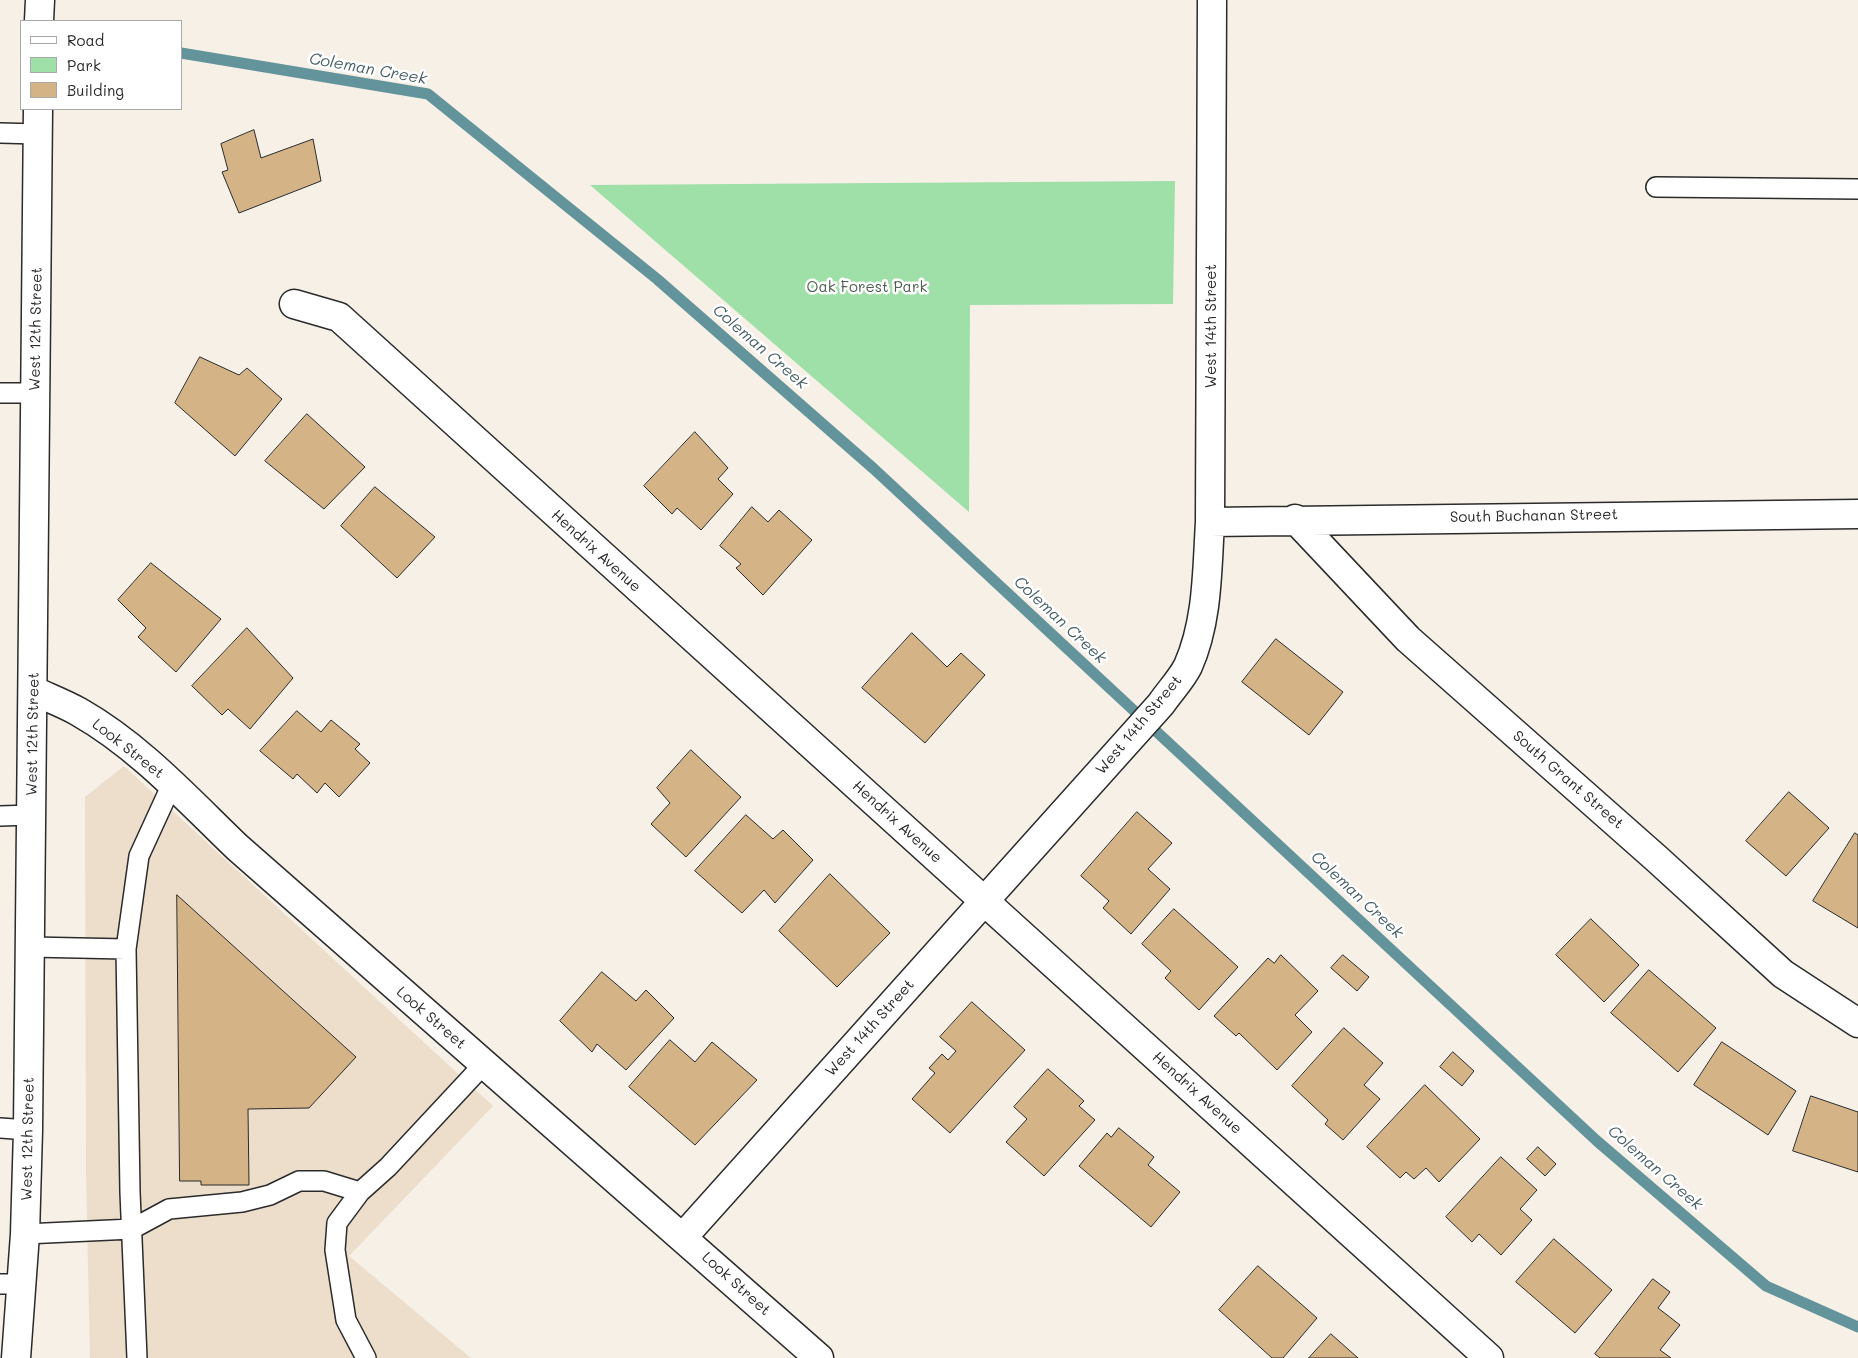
<!DOCTYPE html>
<html>
<head>
<meta charset="utf-8">
<style>
	body { margin:0 }
	#map { position:relative; width:1858px; height:1358px; overflow:hidden; background:#f6f0e7; font-family:Mali,sans-serif }
	canvas { display:block }
	.legend { position:absolute; left:20px; top:20px; width:162px; height:90px; box-sizing:border-box; background:#fff; border:1px solid #aaa; margin:0; padding:6px 9px; list-style:none; font-size:15px; color:#2b2b2b }
	.legend li { display:flex; align-items:center; gap:10px; height:25px }
	.legend b { width:25px; border:1px solid #aaa }
</style>
</head>
<body>
<div id="map">
<canvas width="1858" height="1358"></canvas>
<ul class="legend">
<li><b style="height:6px;background:#fff"></b>Road</li>
<li><b style="height:14px;background:#9fdfa8"></b>Park</li>
<li><b style="height:14px;background:#d4b487"></b>Building</li>
</ul>
</div>
<script>
const c = document.querySelector('canvas').getContext('2d');
c.lineJoin = 'round';
function fillPath(path, color) {
  c.fillStyle = color;
  c.fill(path, 'evenodd');
}
function stroke(path, color, width, dash) {
  c.strokeStyle = color;
  c.lineWidth = width;
  c.lineCap = dash ? 'butt' : 'round';
  c.setLineDash(dash || []);
  c.stroke(path);
}
function drawText(font, color, halo, rows, align = 'center') {
  c.font = font + ' Mali,sans-serif';
  c.lineWidth = 5;
  c.setLineDash([]);
  c.textBaseline = 'middle';
  c.strokeStyle = halo;
  c.fillStyle = color;
  for (const [text, x, y, turn = 0] of rows) {
    c.save();
    c.translate(x, y);
    c.rotate((+turn || 0) * Math.PI / 180);
    c.textAlign = isNaN(turn) ? turn : align;
    if (halo) c.strokeText(text, 0, 0);
    c.fillText(text, 0, 0);
    c.restore();
  }
}
const built = new Path2D(`
	M 124,766 L 493,1106 L 349,1256 L 471,1358 L 90,1358 L 86,1173 L 85,797 Z`);
const green = new Path2D(`
	M 1175,181 L 1173,304 L 970,305 L 969,512 L 590,185 Z`);
const stream = new Path2D(`
	M 181,53 L 428,94 L 657,279 L 874,469 L 1597,1141 L 1766,1286 L 1858,1327`);
const building = new Path2D(`
	M 254,130 L 261,158 L 313,139 L 321,181 L 239,213 L 222,172 L 228,170 L 221,144 Z
	M 200,357 L 239,375 L 247,368 L 282,399 L 235,456 L 175,403 Z
	M 307,414 L 365,467 L 324,509 L 265,461 Z
	M 695,432 L 728,468 L 718,479 L 733,494 L 701,530 L 677,508 L 672,514 L 644,486 Z
	M 375,487 L 435,537 L 397,578 L 341,526 Z
	M 752,507 L 768,522 L 779,510 L 812,540 L 763,595 L 736,568 L 741,564 L 720,546 Z
	M 151,563 L 221,619 L 176,672 L 138,637 L 146,628 L 118,600 Z
	M 247,628 L 293,678 L 250,729 L 228,709 L 222,715 L 192,686 Z
	M 912,633 L 947,667 L 961,653 L 985,675 L 925,743 L 862,688 Z
	M 1276,639 L 1343,692 L 1309,735 L 1242,682 Z
	M 297,711 L 321,732 L 331,720 L 360,744 L 355,749 L 370,763 L 339,797 L 325,783 L 317,793 L 297,774 L 293,779 L 260,751 Z
	M 691,750 L 741,797 L 686,857 L 651,824 L 670,803 L 657,788 Z
	M 1789,792 L 1829,828 L 1786,876 L 1746,841 Z
	M 1137,812 L 1172,843 L 1148,869 L 1170,889 L 1131,934 L 1103,908 L 1109,901 L 1081,876 Z
	M 746,815 L 773,839 L 783,830 L 813,860 L 775,903 L 764,890 L 742,913 L 695,871 Z
	M 1855,833 L 1858,835 L 1858,928 L 1813,901 Z
	M 830,874 L 890,933 L 837,987 L 779,931 Z
	M 177,895 L 356,1057 L 309,1108 L 248,1109 L 249,1185 L 201,1185 L 201,1181 L 180,1181 Z
	M 1174,909 L 1238,967 L 1199,1010 L 1165,978 L 1171,971 L 1142,944 Z
	M 1591,919 L 1639,965 L 1604,1002 L 1556,955 Z
	M 1281,955 L 1318,991 L 1295,1015 L 1312,1032 L 1277,1070 L 1239,1033 L 1236,1036 L 1214,1016 L 1268,958 L 1274,963 Z
	M 1343,955 L 1369,977 L 1357,991 L 1331,968 Z
	M 1649,970 L 1716,1028 L 1678,1072 L 1611,1013 Z
	M 602,972 L 636,1001 L 646,990 L 674,1018 L 626,1070 L 597,1044 L 592,1052 L 560,1021 Z
	M 972,1002 L 1025,1050 L 950,1133 L 912,1099 L 935,1073 L 929,1068 L 942,1054 L 948,1060 L 956,1051 L 940,1037 Z
	M 1344,1028 L 1383,1063 L 1364,1085 L 1380,1099 L 1343,1140 L 1325,1124 L 1328,1120 L 1292,1086 Z
	M 670,1040 L 695,1062 L 712,1042 L 757,1080 L 695,1145 L 629,1087 Z
	M 1722,1042 L 1796,1091 L 1768,1135 L 1694,1085 Z
	M 1453,1052 L 1474,1071 L 1462,1086 L 1440,1067 Z
	M 1048,1069 L 1084,1101 L 1079,1106 L 1095,1120 L 1044,1176 L 1006,1142 L 1027,1119 L 1014,1107 Z
	M 1425,1085 L 1480,1139 L 1439,1182 L 1426,1168 L 1414,1179 L 1406,1172 L 1400,1178 L 1367,1147 Z
	M 1811,1096 L 1858,1112 L 1858,1172 L 1793,1151 Z
	M 1119,1128 L 1154,1157 L 1148,1165 L 1180,1192 L 1151,1227 L 1079,1166 L 1107,1133 L 1111,1137 Z
	M 1538,1147 L 1556,1164 L 1545,1176 L 1527,1159 Z
	M 1501,1157 L 1537,1190 L 1520,1209 L 1532,1220 L 1501,1255 L 1479,1234 L 1472,1242 L 1446,1217 Z
	M 1554,1239 L 1612,1290 L 1575,1333 L 1516,1282 Z
	M 1258,1266 L 1317,1318 L 1283,1358 L 1272,1358 L 1219,1310 Z
	M 1653,1279 L 1670,1292 L 1658,1308 L 1680,1325 L 1660,1350 L 1671,1358 L 1600,1358 L 1595,1354 Z
	M 1331,1334 L 1358,1358 L 1309,1358 Z`);
const lane = new Path2D(`
	M 0,133 L 38,134
	M 1656,187 L 1858,189
	M 0,393 L 35,393
	M 0,816 L 32,815
	M 31,947 L 126,949
	M 0,1128 L 28,1130
	M 25,1234 L 132,1229 L 169,1209 L 242,1202 L 270,1195 L 299,1181 L 324,1181 L 360,1192
	M 0,1284 L 21,1284
	M 137,1358 L 130,1192 L 126,949 L 139,856 L 172,784
	M 366,1358 L 346,1320 L 335,1250 L 337,1223 L 360,1192 L 388,1167 L 483,1065`);
const street = new Path2D(`
	M 294,304 L 339,317 L 1489,1358
	M 1295,519 L 1408,639 L 1657,859 L 1783,974 L 1858,1023
	M 1210,522 L 1858,514
	M 34,691 C 49,698 65,704 79,712 C 139,746 188,800 237,847 L 819,1358
	M 683,1237 L 1161,704 C 1169,692 1181,680 1188,666 C 1208,621 1207,570 1210,522 L 1212,0`);
const secondary = new Path2D(`
	M 39,21 L 40,0
	M 16,1358 L 25,1234 L 28,1130 L 38,109`);
const parkNames = [
	["Oak Forest Park",867,287]
];
const streetNames = [
	["West 14th Street",1211,326,-90],
	["West 12th Street",36,329,-89],
	["South Buchanan Street",1534,516,-1],
	["Hendrix Avenue",596,551,42],
	["West 14th Street",1139,725,-50],
	["West 12th Street",33,734,-89],
	["Look Street",128,749,38],
	["South Grant Street",1568,780,41],
	["Hendrix Avenue",897,822,42],
	["Look Street",431,1018,41],
	["West 14th Street",870,1028,-48],
	["Hendrix Avenue",1197,1093,42],
	["West 12th Street",28,1139,-89],
	["Look Street",736,1284,42]
];
const waterNames = [
	["Coleman Creek",368,69,10],
	["Coleman Creek",760,347,41],
	["Coleman Creek",1060,620,43],
	["Coleman Creek",1357,895,43],
	["Coleman Creek",1655,1168,41]
];
fillPath(built, '#ecdeca');
fillPath(green, '#9fdfa8');
stroke(stream, '#63939b', 11);
fillPath(building, '#d4b487');
stroke(building, '#2b2b2b', 1);
stroke(lane, '#2b2b2b', 22);
stroke(street, '#2b2b2b', 31);
stroke(secondary, '#2b2b2b', 31);
stroke(lane, '#fff', 19);
stroke(street, '#fff', 28);
stroke(secondary, '#fff', 28);
drawText('15px', '#4e6150', '#fff', parkNames);
drawText('15px', '#2b2b2b', '#fff', streetNames);
drawText('italic 16px', '#475f63', '#fff', waterNames);
</script>
</body>
</html>
